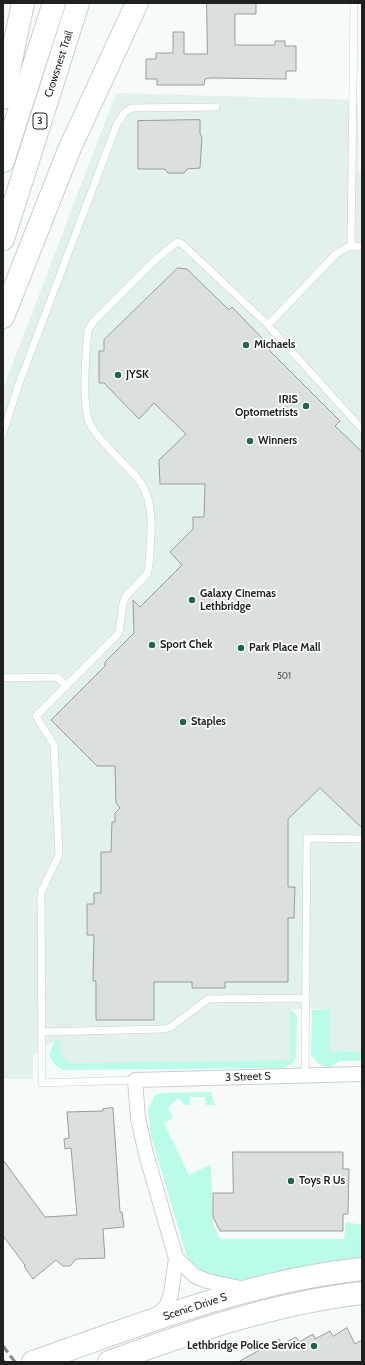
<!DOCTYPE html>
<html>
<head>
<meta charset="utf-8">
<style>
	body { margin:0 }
	#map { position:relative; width:365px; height:1365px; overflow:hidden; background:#f6fbfa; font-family:Cabin,sans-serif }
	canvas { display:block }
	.frame { position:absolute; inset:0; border:4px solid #1f2120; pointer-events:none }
</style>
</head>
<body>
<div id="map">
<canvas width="365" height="1365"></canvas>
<div class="frame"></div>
</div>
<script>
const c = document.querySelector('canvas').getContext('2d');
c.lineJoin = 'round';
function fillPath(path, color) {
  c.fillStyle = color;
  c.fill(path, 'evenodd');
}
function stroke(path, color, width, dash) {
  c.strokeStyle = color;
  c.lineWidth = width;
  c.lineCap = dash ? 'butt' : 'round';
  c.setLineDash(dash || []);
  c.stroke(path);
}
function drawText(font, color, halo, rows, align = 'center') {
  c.font = font + ' Cabin,sans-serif';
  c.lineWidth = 3.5;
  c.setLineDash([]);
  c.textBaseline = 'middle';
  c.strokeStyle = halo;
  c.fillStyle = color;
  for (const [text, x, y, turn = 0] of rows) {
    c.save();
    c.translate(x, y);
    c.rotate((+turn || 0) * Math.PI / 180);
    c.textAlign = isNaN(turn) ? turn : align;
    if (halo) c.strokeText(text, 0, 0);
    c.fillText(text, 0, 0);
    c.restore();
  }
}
const built = new Path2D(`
	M 116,93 L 358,100 L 359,173 L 362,173 L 362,1052 L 330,1051 L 330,1009 L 291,1009 L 290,1060 L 69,1063 L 60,1054 L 60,1040 L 55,1040 L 33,1056 L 33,1079 L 3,1079 L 3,389 Z`);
const green = new Path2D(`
	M 290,1009 L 297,1016 L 296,1057 L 293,1063 L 284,1068 L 62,1070 L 54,1064 L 49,1055 L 55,1040 L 60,1040 L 60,1053 L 69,1063 L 290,1060 Z
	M 330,1009 L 330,1051 L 362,1052 L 362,1061 L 340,1061 L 330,1067 L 320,1065 L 311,1055 L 312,1010 Z
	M 211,1092 L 215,1105 L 206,1105 L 205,1097 L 190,1097 L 190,1105 L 185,1105 L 178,1098 L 168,1108 L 173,1118 L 164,1123 L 189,1175 L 211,1164 L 213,1224 L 220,1239 L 344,1239 L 346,1222 L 362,1225 L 362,1263 C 340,1266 318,1270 295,1273 C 259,1279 212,1291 187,1257 L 151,1136 L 148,1109 L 155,1095 L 162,1093 Z`);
const building = new Path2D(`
	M 207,3 L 256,3 L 256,14 L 235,14 L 235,45 L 275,45 L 275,41 L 285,41 L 285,46 L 296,46 L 296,71 L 286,71 L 286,79 L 211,78 L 205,79 L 204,85 L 157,85 L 157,79 L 146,79 L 146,59 L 156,59 L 156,53 L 173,53 L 173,32 L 184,32 L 184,54 L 207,54 Z
	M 200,120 L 200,134 L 202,137 L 200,168 L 187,169 L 184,173 L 168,173 L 165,169 L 138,169 L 138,121 Z
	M 178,268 L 187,269 L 229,310 L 232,307 L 263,339 L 261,342 L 340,421 L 335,426 L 362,452 L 362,828 L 320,788 L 288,819 L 288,887 L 295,887 L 294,918 L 288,918 L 288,982 L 225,982 L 225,988 L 192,988 L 192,982 L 154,982 L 154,1020 L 96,1020 L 96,981 L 93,981 L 94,935 L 87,935 L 87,904 L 94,904 L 94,893 L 101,893 L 101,852 L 111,852 L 112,822 L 115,822 L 115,813 L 120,808 L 116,803 L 115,766 L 97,766 L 51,720 L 105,666 L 105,662 L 134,633 L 133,600 L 140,607 L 182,565 L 170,552 L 193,529 L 193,517 L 204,517 L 205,484 L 160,484 L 159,460 L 186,434 L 154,403 L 139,419 L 104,383 L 99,383 L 99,351 L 104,351 L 104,340 Z
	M 113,1108 L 120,1212 L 122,1212 L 124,1227 L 103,1229 L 105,1258 L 76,1259 L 70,1266 L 63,1266 L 56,1260 L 33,1279 L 24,1266 L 25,1265 L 3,1236 L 3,1160 L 45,1217 L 77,1215 L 71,1148 L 65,1149 L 64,1139 L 69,1138 L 67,1112 L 103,1111 L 103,1109 Z
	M 233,1152 L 343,1152 L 343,1169 L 349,1169 L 348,1214 L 343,1214 L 343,1231 L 220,1231 L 213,1217 L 213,1193 L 233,1193 Z
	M 347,1328 L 355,1344 L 362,1340 L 362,1362 L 238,1362 L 279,1339 L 282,1344 L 296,1337 L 299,1342 L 313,1334 L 315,1339 L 330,1331 L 333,1336 Z`);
const service = new Path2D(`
	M 351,246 L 354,3
	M 268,325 L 336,254 L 348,247 L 362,246
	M 3,433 L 20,381 L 117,124 L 125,112 L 132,108 L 216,107
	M 3,678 L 57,677 L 66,686
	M 41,1032 L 164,1029 L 171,1027 L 208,999 L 306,998
	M 305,1076 L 307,838 L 362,839
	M 135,1080 L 42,1083 L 41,892 L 59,855 L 54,745 L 36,716 L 119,633 L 123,603 L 126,596 L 147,574 L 149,566 C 150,541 156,507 142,485 C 137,476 129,469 122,462 C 111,450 98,439 90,424 C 81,406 86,351 88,330 L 94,321 L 154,261 L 177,242 L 182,244 L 265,322 L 362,429`);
const minor = new Path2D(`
	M 176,1258 L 195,1276 L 207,1281 L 245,1289
	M 155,1317 L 166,1307 L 171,1294 L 176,1258 L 146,1154 L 138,1118 L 135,1080 L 362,1074`);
const primary = new Path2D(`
	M 33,1362 C 140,1325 248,1281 362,1269
	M 109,1362 C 191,1332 275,1303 362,1293`);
const motorway = new Path2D(`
	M 3,98 L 23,3
	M 3,161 L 54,3
	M 3,239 L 78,3
	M 3,317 L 69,150 L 137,3`);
const rail = new Path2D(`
	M 3,1346 L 15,1362
	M 3,1360 L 4,1362`);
const markers = [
	[246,345,4,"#206455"],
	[118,375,4,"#206455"],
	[306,406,4,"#206455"],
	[250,441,4,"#206455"],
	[192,600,4,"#206455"],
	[152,645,4,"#206455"],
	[241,648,4,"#206455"],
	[183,722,4,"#206455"],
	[291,1181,4,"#206455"],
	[314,1346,4,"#206455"]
];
const numberNames = [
	["501",284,676]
];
const shields = [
	[40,121,14]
];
const shieldNames = [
	["3",40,121]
];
const streetNames = [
	["Crowsnest Trail",59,64,-72],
	["3 Street S",248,1077,-2],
	["Scenic Drive S",195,1307,-18]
];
const poiNames = [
	["Michaels",254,345],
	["JYSK",126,375],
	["IRIS",298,400,"right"],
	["Optometrists",298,413,"right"],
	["Winners",258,441],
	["Galaxy Cinemas",200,594],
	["Lethbridge",200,607],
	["Sport Chek",160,645],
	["Park Place Mall",249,648],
	["Staples",191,722],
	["Toys R Us",299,1181],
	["Lethbridge Police Service",306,1346,"right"]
];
fillPath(built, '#e3f1ed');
fillPath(green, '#bafbe9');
fillPath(building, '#dbe0de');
stroke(building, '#989d9c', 1);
stroke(service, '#cacfce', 8);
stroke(minor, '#cacfce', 16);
stroke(primary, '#cacfce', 24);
stroke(motorway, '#cacfce', 24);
stroke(service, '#fff', 7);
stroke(minor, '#fff', 14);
stroke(primary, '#fff', 22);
stroke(motorway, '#fff', 22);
stroke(rail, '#888c8b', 3, [8, 4]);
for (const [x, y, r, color] of markers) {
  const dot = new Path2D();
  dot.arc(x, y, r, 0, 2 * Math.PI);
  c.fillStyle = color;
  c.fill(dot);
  stroke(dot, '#fff', 1.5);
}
drawText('9px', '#4e5150', null, numberNames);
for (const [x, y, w] of shields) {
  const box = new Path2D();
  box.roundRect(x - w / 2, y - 8, w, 16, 3);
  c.fillStyle = '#fff';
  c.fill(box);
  stroke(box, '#1f2120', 1);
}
drawText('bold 10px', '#1f2120', null, shieldNames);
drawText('11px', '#1f2120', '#fff', streetNames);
drawText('bold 11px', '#1f2120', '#fff', poiNames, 'left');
</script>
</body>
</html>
